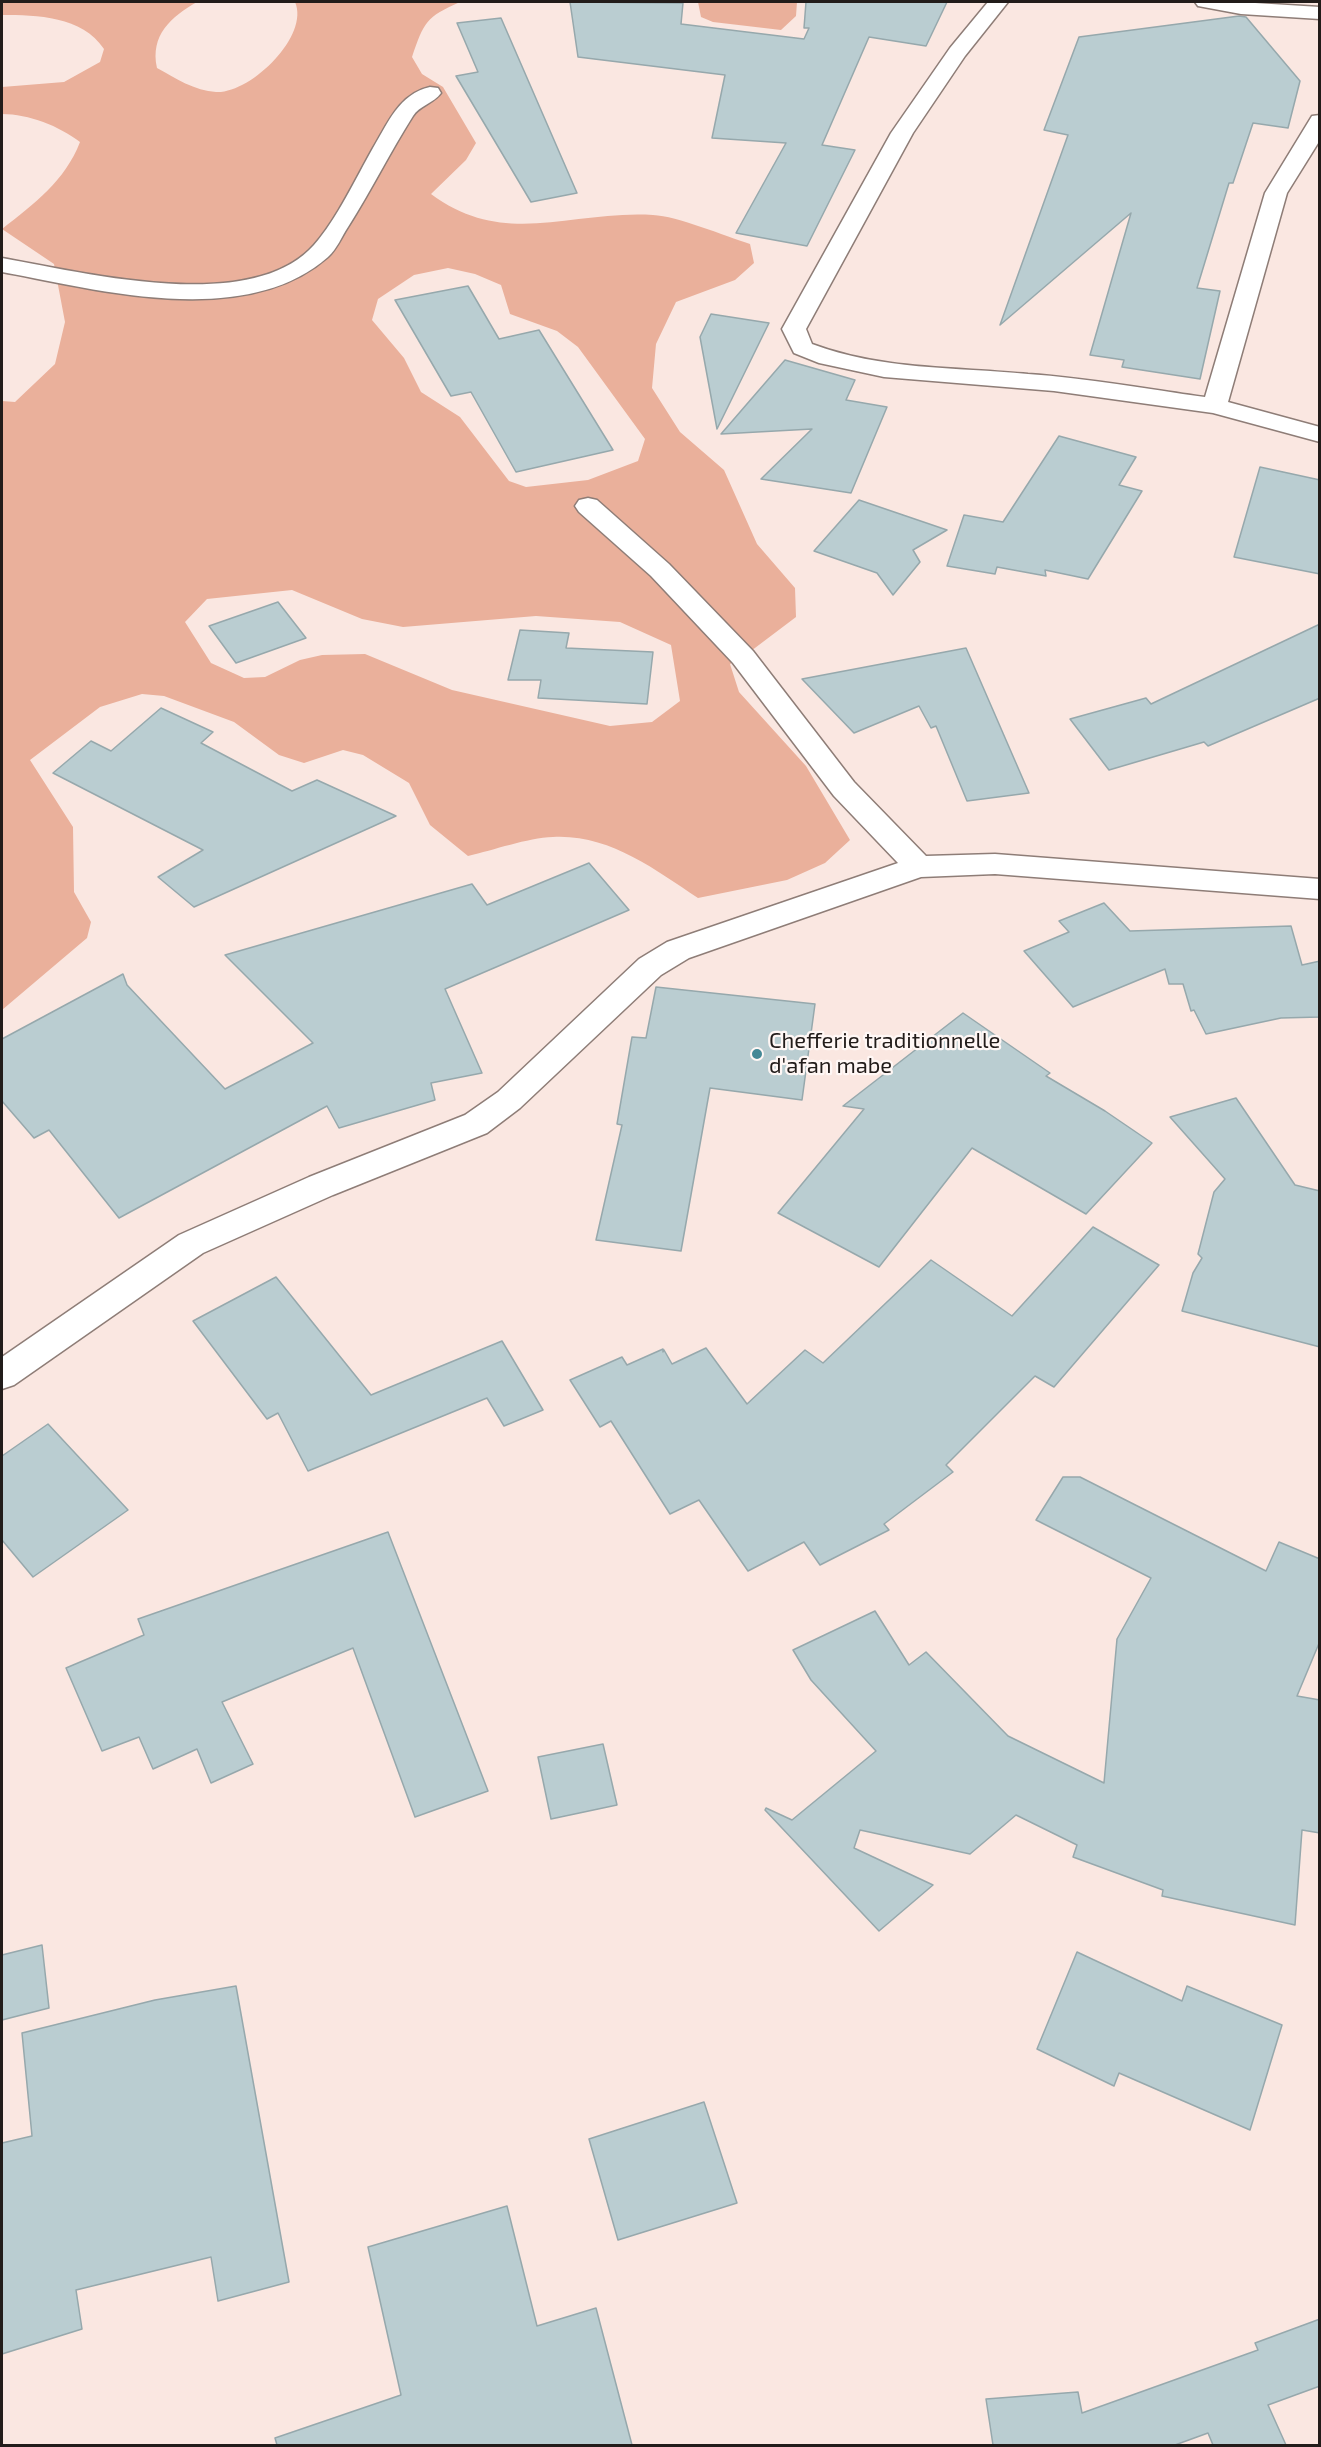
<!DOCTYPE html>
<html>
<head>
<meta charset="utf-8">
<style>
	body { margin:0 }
	#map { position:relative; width:1321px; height:2447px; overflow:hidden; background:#fae7e1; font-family:"Exo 2",sans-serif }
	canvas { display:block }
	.frame { position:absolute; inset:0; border:3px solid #221c1a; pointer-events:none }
</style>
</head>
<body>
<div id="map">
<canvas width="1321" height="2447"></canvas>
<div class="frame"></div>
</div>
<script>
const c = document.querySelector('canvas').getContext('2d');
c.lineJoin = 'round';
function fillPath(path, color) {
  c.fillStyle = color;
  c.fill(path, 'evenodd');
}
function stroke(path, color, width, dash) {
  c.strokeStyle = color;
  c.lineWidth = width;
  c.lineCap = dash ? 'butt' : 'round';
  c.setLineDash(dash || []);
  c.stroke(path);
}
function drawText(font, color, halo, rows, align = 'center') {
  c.font = font + ' "Exo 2",sans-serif';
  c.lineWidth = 4.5;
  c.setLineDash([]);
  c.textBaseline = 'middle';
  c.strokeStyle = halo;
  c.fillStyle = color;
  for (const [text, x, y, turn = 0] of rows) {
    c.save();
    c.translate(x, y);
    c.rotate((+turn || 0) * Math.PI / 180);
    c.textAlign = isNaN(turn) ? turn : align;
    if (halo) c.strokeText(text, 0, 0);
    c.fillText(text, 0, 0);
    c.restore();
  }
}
const green = new Path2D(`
	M 2,2 L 197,2 C 171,17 150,35 157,68 C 175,78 195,91 216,92 C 250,94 310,36 295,2 L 460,2 C 426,17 424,22 412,57 L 422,74 L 443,87 L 476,143 L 466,160 L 431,194 C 505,249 571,210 653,215 C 677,216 725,236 750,244 L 754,263 L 735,280 L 676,302 L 656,344 L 652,388 L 680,432 L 724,470 L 757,544 L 795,588 L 796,617 L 743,657 L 730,664 L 739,692 L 806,766 L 850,840 L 825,863 L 787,880 L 698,898 C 654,869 609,834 553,837 C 527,838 494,850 468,856 L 430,825 L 409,783 L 363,755 L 343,750 L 304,763 L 279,755 L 234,722 L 164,696 L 142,694 L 100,707 L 30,760 L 73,827 L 74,892 L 91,922 L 87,938 L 2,1010 L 2,401 L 15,402 L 55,364 L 65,322 L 54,264 L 2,229 C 34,204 65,181 80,142 C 59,126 29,114 2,114 L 2,87 L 64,82 L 100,62 L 104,49 C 82,16 37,15 2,15 ZM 448,268 L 475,274 L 501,285 L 510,314 L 557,331 L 578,347 L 645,439 L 638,461 L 588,480 L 526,487 L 509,481 L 460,417 L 421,392 L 404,358 L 372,320 L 378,299 L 414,275 ZM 292,590 L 362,619 L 403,627 L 536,616 L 620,622 L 671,645 L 680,701 L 652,722 L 610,726 L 452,690 L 365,654 L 322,655 L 300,660 L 265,677 L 244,678 L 211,663 L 185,622 L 207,599 Z
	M 698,2 L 797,2 L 796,16 L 781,30 L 713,22 L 701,17 Z`);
const building = new Path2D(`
	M 570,2 L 683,3 L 681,24 L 804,39 L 809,28 L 804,28 L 806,2 L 947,2 L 926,46 L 869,37 L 822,145 L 855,150 L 807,246 L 736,233 L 786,143 L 712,138 L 725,75 L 578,57 Z
	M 1239,16 L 1246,17 L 1300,81 L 1288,128 L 1253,123 L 1233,183 L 1229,183 L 1197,288 L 1220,291 L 1200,379 L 1122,367 L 1124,360 L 1090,355 L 1131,213 L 1000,325 L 1068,135 L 1044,130 L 1079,37 Z
	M 501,18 L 577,193 L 531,202 L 456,76 L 478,72 L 457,23 Z
	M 468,286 L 499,339 L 539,330 L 613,450 L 516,472 L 471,392 L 451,396 L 395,300 Z
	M 711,314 L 769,323 L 717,429 L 700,337 Z
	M 785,360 L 855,380 L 846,400 L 887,407 L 851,493 L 761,479 L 812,429 L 721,434 Z
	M 1059,436 L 1136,457 L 1119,485 L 1142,491 L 1088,579 L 1045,570 L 1046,576 L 997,567 L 995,574 L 947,566 L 964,515 L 1003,522 Z
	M 1260,467 L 1320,480 L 1320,574 L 1234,557 Z
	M 859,500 L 947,530 L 913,550 L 920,562 L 893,595 L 877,573 L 814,551 Z
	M 278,602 L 306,638 L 236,663 L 209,626 Z
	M 1320,624 L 1320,698 L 1208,746 L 1204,742 L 1109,770 L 1070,719 L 1146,698 L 1151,704 Z
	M 520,630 L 569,633 L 566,648 L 653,652 L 647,704 L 538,698 L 541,680 L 508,680 Z
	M 966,648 L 1029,793 L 967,801 L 936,726 L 931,728 L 919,706 L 854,733 L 802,679 Z
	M 161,708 L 213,732 L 201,743 L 292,791 L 317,780 L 396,816 L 194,907 L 158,877 L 203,850 L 53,773 L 91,741 L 111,751 Z
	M 589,863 L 629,910 L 445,989 L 482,1073 L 431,1083 L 435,1100 L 339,1128 L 327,1106 L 119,1218 L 49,1130 L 34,1138 L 2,1101 L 2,1039 L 123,974 L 127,985 L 225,1089 L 313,1043 L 225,955 L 472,884 L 487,905 Z
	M 1104,903 L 1130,931 L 1291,926 L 1302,965 L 1320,961 L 1320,1017 L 1281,1018 L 1206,1034 L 1194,1010 L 1191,1011 L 1183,984 L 1169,984 L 1165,969 L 1073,1007 L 1024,951 L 1069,932 L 1059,921 Z
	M 656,987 L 815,1004 L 802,1100 L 710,1088 L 681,1251 L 596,1240 L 622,1125 L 617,1124 L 632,1037 L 646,1038 Z
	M 963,1013 L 1050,1073 L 1046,1076 L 1105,1111 L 1152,1143 L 1086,1214 L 972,1148 L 879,1267 L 778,1213 L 864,1109 L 843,1106 Z
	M 1236,1098 L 1295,1185 L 1320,1191 L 1320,1347 L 1182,1311 L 1193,1273 L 1202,1258 L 1198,1254 L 1214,1192 L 1225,1179 L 1170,1117 Z
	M 1093,1227 L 1159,1265 L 1054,1387 L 1035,1376 L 946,1465 L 953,1472 L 884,1524 L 889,1530 L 820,1565 L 804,1542 L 748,1571 L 699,1500 L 670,1514 L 611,1421 L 600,1427 L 570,1380 L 622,1357 L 627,1365 L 663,1349 L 663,1352 L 664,1350 L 672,1364 L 706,1348 L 747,1404 L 805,1350 L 823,1363 L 931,1260 L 1012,1316 Z
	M 276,1277 L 371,1395 L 502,1341 L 543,1410 L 504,1426 L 487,1398 L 308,1471 L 278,1413 L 267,1419 L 193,1321 Z
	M 48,1424 L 128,1510 L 33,1577 L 2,1540 L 2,1456 Z
	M 1063,1477 L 1080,1477 L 1266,1571 L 1279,1542 L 1320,1559 L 1320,1641 L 1297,1696 L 1320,1700 L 1320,1833 L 1302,1830 L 1295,1925 L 1162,1896 L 1163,1890 L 1073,1857 L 1077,1845 L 1016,1815 L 970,1854 L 860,1830 L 854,1848 L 933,1885 L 879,1931 L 765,1810 L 766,1808 L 792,1820 L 876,1751 L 811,1680 L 793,1650 L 875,1611 L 909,1665 L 926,1652 L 1008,1736 L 1104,1783 L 1117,1639 L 1151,1578 L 1036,1520 Z
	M 388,1532 L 488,1791 L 415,1817 L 353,1648 L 222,1702 L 253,1764 L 211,1783 L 197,1749 L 153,1769 L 139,1737 L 102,1751 L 66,1668 L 144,1635 L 138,1619 Z
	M 603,1744 L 617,1805 L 551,1819 L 538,1757 Z
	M 42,1945 L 49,2008 L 2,2020 L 2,1955 Z
	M 1077,1952 L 1182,2001 L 1187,1986 L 1282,2025 L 1250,2130 L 1119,2073 L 1114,2086 L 1037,2049 Z
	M 236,1986 L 289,2282 L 218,2301 L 211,2257 L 76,2290 L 82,2329 L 2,2354 L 2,2143 L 32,2136 L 22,2033 L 155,2000 Z
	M 704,2102 L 737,2203 L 618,2240 L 589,2139 Z
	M 507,2206 L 537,2326 L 596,2308 L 632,2445 L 277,2445 L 275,2438 L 401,2395 L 368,2247 Z
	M 1320,2319 L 1320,2386 L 1268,2405 L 1286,2445 L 1213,2445 L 1208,2433 L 1175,2445 L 993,2445 L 986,2399 L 1078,2392 L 1082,2413 L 1258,2350 L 1255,2343 Z`);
const minor = new Path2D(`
	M 988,2 L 1008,2 L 965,56 L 913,133 L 806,329 L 812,344 C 881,370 955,367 1028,374 C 1088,378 1146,389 1205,397 L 1265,193 L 1312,116 L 1320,115 L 1320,140 L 1287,193 L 1228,402 L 1320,427 L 1320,442 L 1213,413 L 1054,391 L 884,377 L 819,363 L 794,353 L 782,329 L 891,133 L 950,48 Z
	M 1195,2 L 1239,2 L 1320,7 L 1320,19 L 1241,14 L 1198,6 Z
	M 430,87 L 438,88 L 441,93 C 434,103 419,106 413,116 C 390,152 371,191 348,227 C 342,236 337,249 328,257 C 245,330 99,290 2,272 L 2,258 C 83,272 251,316 314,245 C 337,219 356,178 373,148 C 388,123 399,94 430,87 Z
	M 588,498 L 597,500 L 669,564 L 753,651 L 854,782 L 926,856 L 995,854 L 1320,879 L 1320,899 L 995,874 L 921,877 L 689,958 L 661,975 L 520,1108 L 487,1133 L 333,1195 L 203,1253 L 14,1385 L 2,1389 L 2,1357 L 179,1235 L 309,1177 L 465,1115 L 498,1092 L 639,959 L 667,942 L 898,863 L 834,796 L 733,663 L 651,576 L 579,512 L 575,506 L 579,500 Z`);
const markers = [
	[757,1054,6,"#448896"]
];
const poiNames = [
	["Chefferie traditionnelle",769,1041],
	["d'afan mabe",769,1066]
];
fillPath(green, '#eab09b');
fillPath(building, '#bacdd1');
stroke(building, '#96a8ac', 1.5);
stroke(minor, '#8e7d77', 3);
fillPath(minor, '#fff');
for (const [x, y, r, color] of markers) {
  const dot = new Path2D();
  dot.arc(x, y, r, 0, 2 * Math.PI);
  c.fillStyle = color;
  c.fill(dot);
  stroke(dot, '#fff7f5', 2);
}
drawText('22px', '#221c1a', '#fff7f5', poiNames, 'left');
</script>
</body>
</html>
